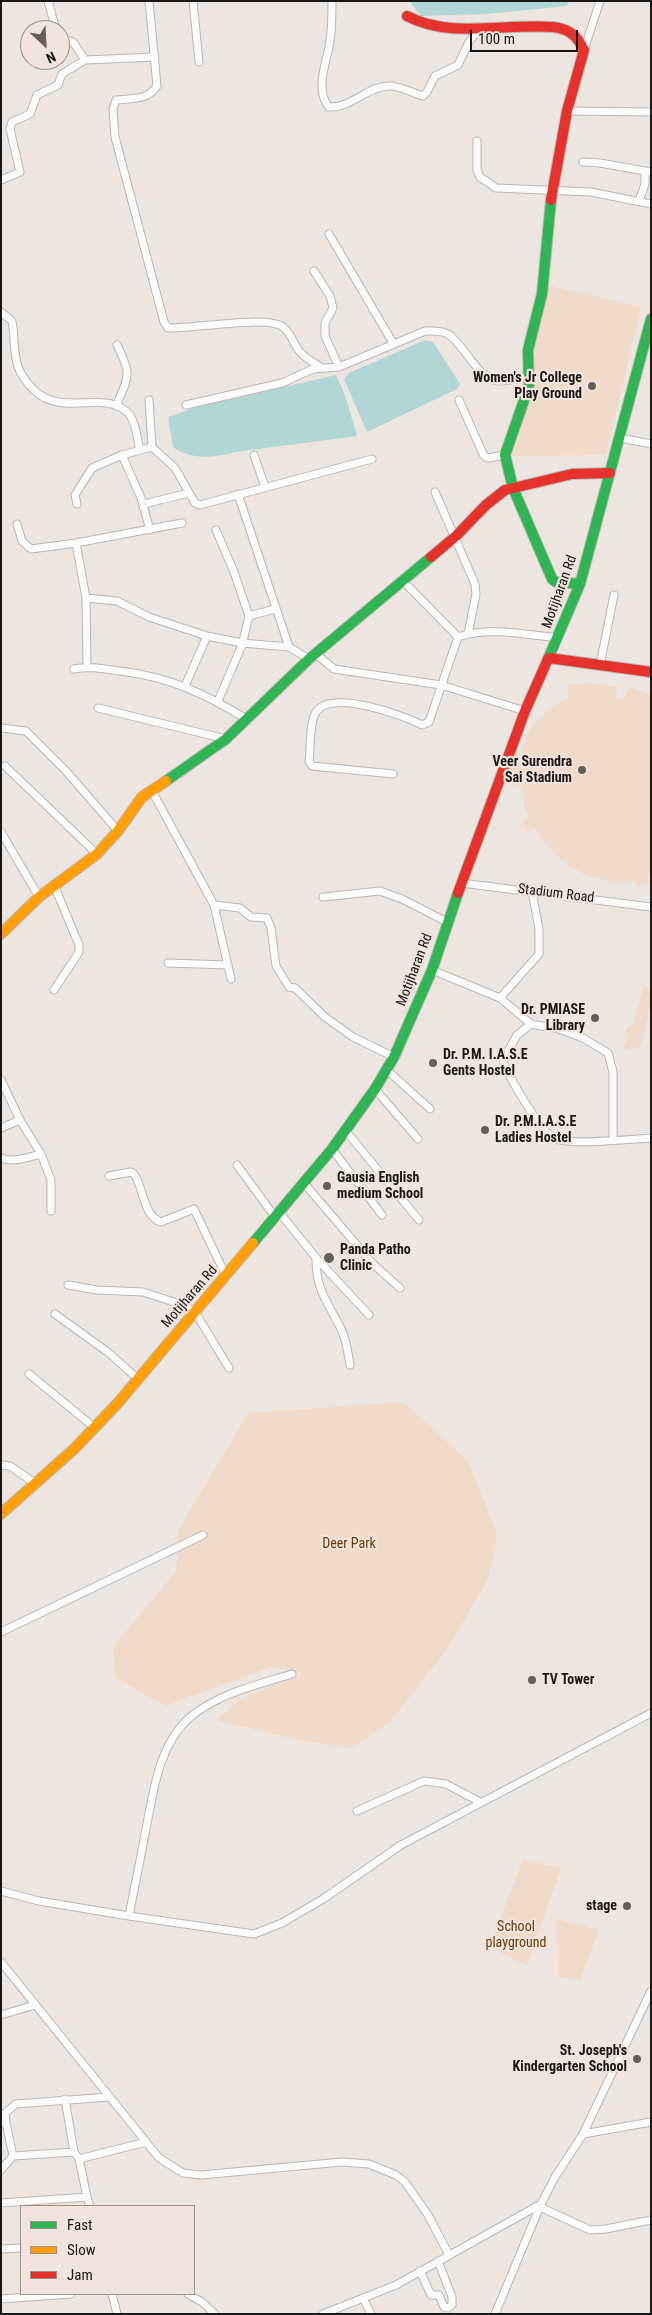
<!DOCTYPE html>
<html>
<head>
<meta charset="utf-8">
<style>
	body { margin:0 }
	#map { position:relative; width:652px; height:2315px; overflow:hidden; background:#ece5e0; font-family:"Roboto Condensed",sans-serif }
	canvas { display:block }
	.frame { position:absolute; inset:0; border:2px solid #1b1715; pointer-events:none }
	.legend { position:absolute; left:20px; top:2205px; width:175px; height:90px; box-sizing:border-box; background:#f0e4dc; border:1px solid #9b928c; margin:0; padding:6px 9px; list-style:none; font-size:15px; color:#1b1715 }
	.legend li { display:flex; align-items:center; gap:10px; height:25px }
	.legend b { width:25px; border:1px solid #9b928c }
	.north { position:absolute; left:20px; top:20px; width:50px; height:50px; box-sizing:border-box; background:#f0e4dc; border:1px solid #9b928c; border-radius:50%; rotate:155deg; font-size:14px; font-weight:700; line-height:20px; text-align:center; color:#1b1715 }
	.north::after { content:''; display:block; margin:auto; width:18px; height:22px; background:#645f5c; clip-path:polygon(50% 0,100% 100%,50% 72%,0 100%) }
	.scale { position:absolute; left:470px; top:30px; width:108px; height:22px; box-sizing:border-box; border:2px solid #1b1715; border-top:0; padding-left:6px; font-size:15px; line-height:18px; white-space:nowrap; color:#1b1715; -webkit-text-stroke:4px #f0e4dc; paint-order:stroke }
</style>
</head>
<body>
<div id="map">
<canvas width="652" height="2315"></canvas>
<div class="frame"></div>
<ul class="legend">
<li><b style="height:6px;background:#30b455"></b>Fast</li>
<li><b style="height:6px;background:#ff9f0a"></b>Slow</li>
<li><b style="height:6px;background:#e5322d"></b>Jam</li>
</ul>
<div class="north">N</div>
<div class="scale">100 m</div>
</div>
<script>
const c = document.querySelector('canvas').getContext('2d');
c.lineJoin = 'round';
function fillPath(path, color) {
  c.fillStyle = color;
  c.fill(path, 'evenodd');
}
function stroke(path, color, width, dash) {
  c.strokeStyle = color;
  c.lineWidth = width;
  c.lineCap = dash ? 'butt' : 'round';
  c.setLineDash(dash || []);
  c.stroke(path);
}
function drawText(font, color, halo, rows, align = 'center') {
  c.font = font + ' "Roboto Condensed",sans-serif';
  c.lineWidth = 4.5;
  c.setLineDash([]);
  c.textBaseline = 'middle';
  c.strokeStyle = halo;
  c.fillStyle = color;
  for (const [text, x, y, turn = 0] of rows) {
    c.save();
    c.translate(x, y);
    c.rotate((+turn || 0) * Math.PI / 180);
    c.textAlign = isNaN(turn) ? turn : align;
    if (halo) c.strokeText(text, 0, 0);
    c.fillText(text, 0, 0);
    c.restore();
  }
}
const green = new Path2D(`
	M 547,285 L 641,307 L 606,455 L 510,456 L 533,389 L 534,349 Z
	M 591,683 L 617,687 L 616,698 L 623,700 L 630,687 L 651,694 L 651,874 L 647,876 L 650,883 L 637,887 L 635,880 C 591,887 557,864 535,828 L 527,832 L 522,822 L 529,817 L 525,810 L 521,786 L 512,786 L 513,753 L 522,753 C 524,726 547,710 569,697 L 567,685 Z
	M 644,986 L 651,988 L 651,1004 L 640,1047 L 636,1049 L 634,1046 L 631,1049 L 623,1048 L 628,1036 L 625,1033 L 627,1028 L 634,1024 Z
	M 403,1402 L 468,1461 L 497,1534 L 488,1579 L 448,1648 L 390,1722 L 351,1748 L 303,1741 L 217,1720 L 239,1700 L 302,1674 L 271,1667 L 165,1706 L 116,1678 L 113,1647 L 177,1570 L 178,1530 L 248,1413 Z
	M 523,1860 L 561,1868 L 527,1966 L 489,1947 Z
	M 557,1919 L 599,1930 L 580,1980 L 558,1977 Z`);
const water = new Path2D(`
	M 409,1 L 569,1 L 567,6 L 486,14 L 421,16 Z
	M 425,340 L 433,342 L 460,384 L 457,389 L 367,432 L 344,379 L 349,373 Z
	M 336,375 L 345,395 L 357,436 L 235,452 C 216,458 190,460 173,447 L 168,417 L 197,407 Z`);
const street = new Path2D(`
	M 48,1 L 56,30
	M 149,1 L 157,86 C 147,101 132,98 116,100 L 113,109 L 115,137 L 164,322 L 168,328 C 192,329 266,315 283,327 C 292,334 293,344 300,352 C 306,359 315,363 322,368
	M 193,1 L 199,62
	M 332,1 C 332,14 332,28 330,41 C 327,62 314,89 329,107 C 353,108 369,84 392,86 C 402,87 413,93 423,96 L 427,92 L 435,76 L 458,65 L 469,42 L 480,27
	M 60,38 L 73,42 L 85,60 L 155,57
	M 584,50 L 600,1
	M 26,54 L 30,52
	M 567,111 L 651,112
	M 477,141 L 477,170 L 480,177 L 496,188 L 591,192 L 651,204
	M 583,162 L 600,163 L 651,172
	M 1,180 L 20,172 L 10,129 L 12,122 L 30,114 L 37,95 L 58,85 L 62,74 L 85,60
	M 639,201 L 645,184 L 645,172
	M 329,234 L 393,343
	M 314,271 L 330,296 L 333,308 L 325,323 L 325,336 L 339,367
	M 1,312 L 12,321 C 15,336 13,361 21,373 C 51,427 97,387 126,411 C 136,419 137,439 140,450
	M 149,400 L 152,447 L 175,468 L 195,503 L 200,505 L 372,459
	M 459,400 L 484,456 L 488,458 L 505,455
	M 186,405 L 282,383 L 313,369 L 339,367 L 425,331 C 433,331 441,330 448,334 C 465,345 478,380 498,381 C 507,382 520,378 529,376
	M 116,406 C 129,376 132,375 117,345
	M 621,438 L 651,444
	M 122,455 L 152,447
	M 254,455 L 265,487
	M 435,492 L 475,584 L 476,594 L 468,634
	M 238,494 L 289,647 L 309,659
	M 77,504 L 75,495 L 92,468 L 122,455 L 141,498 L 150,530
	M 144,504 L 189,493
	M 17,524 L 22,541 L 31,549 L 76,543 L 182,523
	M 216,530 L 234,572 L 249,616
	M 76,543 L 86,598 L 87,666
	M 402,580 L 458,637 C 489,626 527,635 558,638
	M 86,598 L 117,601 L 149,617 L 207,636
	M 316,654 L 334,669 L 441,685 L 525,711
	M 600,665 L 614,595
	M 74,669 C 90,666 104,669 120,671 C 170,677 206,694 248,720
	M 185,686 L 207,636 L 242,643 L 289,647
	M 218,701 L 242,645 L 249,616 L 275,609
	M 98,708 L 226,739
	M 1,728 L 26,731 L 66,771 L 118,831
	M 5,766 L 97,854
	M 393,774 L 312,766 L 309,761 C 311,747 309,724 316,712 C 331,689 403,715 422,725 L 429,722 L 458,637
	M 152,791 L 214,905 L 231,979
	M 1,832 L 39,897
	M 461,883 L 651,907
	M 54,885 L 79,945 L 79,952 L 54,990
	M 323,897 L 380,891 L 402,899 L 447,922
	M 214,905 L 240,908 L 251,917 L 267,918 L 271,928 L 276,966 L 289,987 L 295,988 L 325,1017 L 353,1037 L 394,1057
	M 168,963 L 228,965
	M 432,970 L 500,998 L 531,1024 L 559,1029 L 583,1038 L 608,1053 L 613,1072 L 613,1139
	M 500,998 L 539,954 L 539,929 L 532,891
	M 531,1024 L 517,1035 L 503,1061 C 509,1077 540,1131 554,1138 C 569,1146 631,1139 651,1138
	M 386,1069 L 430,1109
	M 1,1080 L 20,1120 L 1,1128
	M 375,1089 L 418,1139
	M 20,1120 L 41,1154
	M 345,1130 L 419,1220
	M 332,1149 L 382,1215
	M 1,1158 C 13,1163 29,1157 41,1154 L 51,1180 L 51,1211
	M 237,1165 L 275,1217
	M 109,1176 L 131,1172 L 134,1174 C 144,1188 143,1216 161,1222 L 194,1209 L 226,1276
	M 304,1183 L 373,1264 L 400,1288
	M 279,1212 L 317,1259 L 369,1315
	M 316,1258 C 316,1290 326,1299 340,1327 C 346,1338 348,1352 350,1365
	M 68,1285 L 97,1290 L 143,1292 L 183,1305 L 195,1312 L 229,1368
	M 55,1314 L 109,1353 L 138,1379
	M 29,1374 L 95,1428
	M 1,1465 L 10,1466 L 36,1484
	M 1,1632 L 203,1535
	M 357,1811 L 424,1781 L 446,1784 L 480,1802
	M 1,1891 L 39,1901 L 129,1916 L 254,1934 L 282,1923 L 323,1899 L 401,1845 L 651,1713
	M 129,1916 C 134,1889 140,1862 145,1834 C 153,1796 157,1748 188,1719 C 216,1694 257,1685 292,1674
	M 1,1962 L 159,2158 L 183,2173 L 201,2175 L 342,2162 L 369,2164 L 396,2175 L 405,2182 L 428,2215 L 449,2255
	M 1,2015 L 35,2005
	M 1,2123 L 6,2123 L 5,2113 L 16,2104 L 109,2097
	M 6,2123 L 13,2156 L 74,2152
	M 583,2134 L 651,2122
	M 79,2159 L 146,2142
	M 1,2170 L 13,2156
	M 87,2197 L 90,2206
	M 1,2203 L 87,2197 L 79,2159 L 74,2152 L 65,2099
	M 540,2207 L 590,2230 L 606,2229 L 651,2220
	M 1,2249 L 21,2248
	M 420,2271 L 431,2295 L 439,2295 L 444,2307 L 448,2308 L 452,2305 L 452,2297 L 438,2261
	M 112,2294 L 117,2314
	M 188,2294 L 202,2302 L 215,2314
	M 363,2298 L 371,2314
	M 1,2299 L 71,2294
	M 323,2314 L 396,2285 L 541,2204
	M 495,2314 L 541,2204 L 555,2177 L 583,2134 L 651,1991`);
const fast = new Path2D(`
	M 551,200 L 542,294 L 528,350 L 529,386 L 505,455 L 513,488 L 552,579 L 556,582 L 580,584
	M 548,659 L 580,584 L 651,319
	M 166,781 L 226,739 L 309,659 L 431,557
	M 253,1243 L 332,1149 L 375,1089 L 394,1057 L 432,970 L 458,893`);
const slow = new Path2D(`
	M 1,934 L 39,897 L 97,854 L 118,831 L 142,797 L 166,781
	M 1,1514 L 74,1449 L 117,1404 L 253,1243`);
const jam = new Path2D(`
	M 407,16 C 450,39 506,23 553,27 C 570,29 577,36 584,50 L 567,111 L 551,200
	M 431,557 L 456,536 L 486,505 L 505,490 L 572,474 L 610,473
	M 549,658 L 651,672
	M 458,893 L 525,711 L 548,659`);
const markers = [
	[592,386,5,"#645f5c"],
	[582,770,5,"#645f5c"],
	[595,1018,5,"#645f5c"],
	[433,1063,5,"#645f5c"],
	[485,1130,5,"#645f5c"],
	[327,1186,5,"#645f5c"],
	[329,1258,6,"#645f5c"],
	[532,1680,5,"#645f5c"],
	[627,1906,5,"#645f5c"],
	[637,2059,5,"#645f5c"]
];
const poiNames = [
	["Women's Jr College",582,378],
	["Play Ground",582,394],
	["Veer Surendra",572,762],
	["Sai Stadium",572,778],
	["Dr. PMIASE",585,1010],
	["Library",585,1026],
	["Dr. P.M. I.A.S.E",443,1055,"left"],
	["Gents Hostel",443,1071,"left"],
	["Dr. P.M.I.A.S.E",495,1122,"left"],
	["Ladies Hostel",495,1138,"left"],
	["Gausia English",337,1178,"left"],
	["medium School",337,1194,"left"],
	["Panda Patho",340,1250,"left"],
	["Clinic",340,1266,"left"],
	["TV Tower",542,1680,"left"],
	["stage",617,1906],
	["St. Joseph's",627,2051],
	["Kindergarten School",627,2067]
];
const streetNames = [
	["Motijharan Rd",560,592,-70],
	["Stadium Road",556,894,7],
	["Motijharan Rd",415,970,-69],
	["Motijharan Rd",190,1297,-49]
];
const parkNames = [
	["Deer Park",349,1544],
	["School",516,1927],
	["playground",516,1943]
];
fillPath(green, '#f0daca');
fillPath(water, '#b1d6d4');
stroke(street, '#bcb7b3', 9);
stroke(fast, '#bcb7b3', 12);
stroke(slow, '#bcb7b3', 12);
stroke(jam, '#bcb7b3', 12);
stroke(street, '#fcfbfa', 7);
stroke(fast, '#30b455', 10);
stroke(slow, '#ff9f0a', 10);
stroke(jam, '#e5322d', 10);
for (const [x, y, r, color] of markers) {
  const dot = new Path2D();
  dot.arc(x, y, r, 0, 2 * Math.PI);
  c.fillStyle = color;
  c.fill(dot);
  stroke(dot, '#f0e4dc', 2);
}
drawText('bold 14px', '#1b1715', '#f0e4dc', poiNames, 'right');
drawText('14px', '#1b1715', '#f0e4dc', streetNames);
drawText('14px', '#6a3a0d', '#f0e4dc', parkNames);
</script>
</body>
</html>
